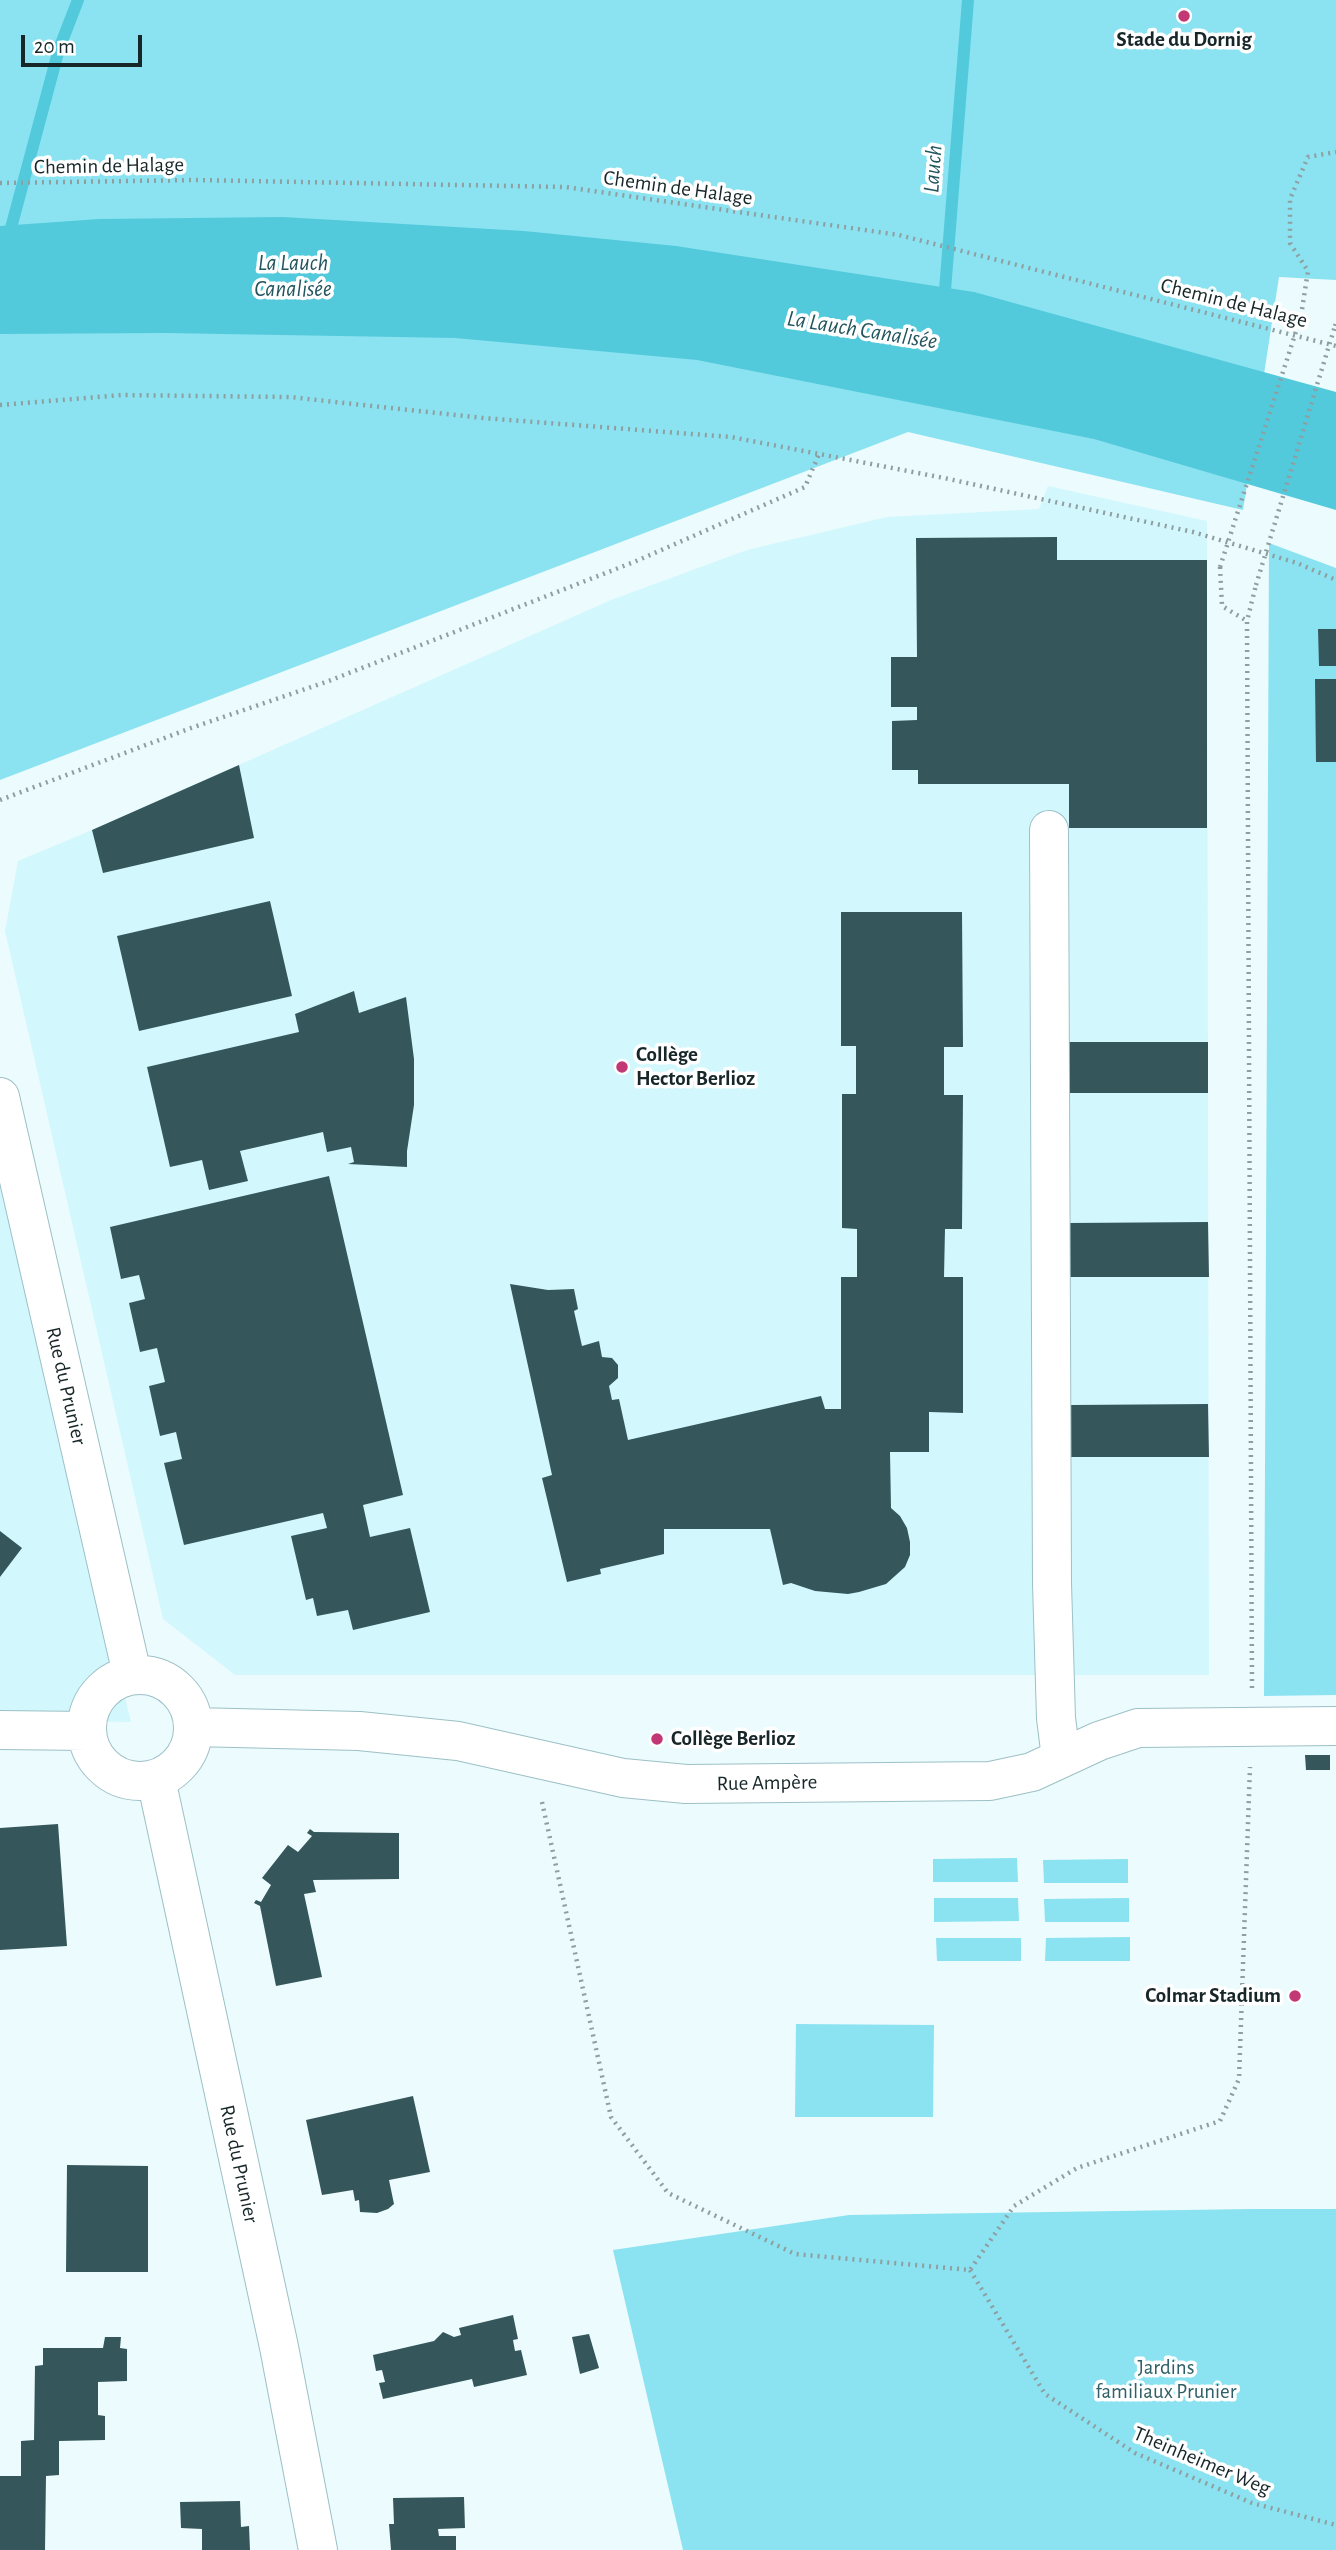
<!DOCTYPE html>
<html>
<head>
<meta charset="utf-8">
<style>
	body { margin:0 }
	#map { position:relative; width:1336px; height:2550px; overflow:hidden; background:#ecfbfd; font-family:"Alegreya Sans",sans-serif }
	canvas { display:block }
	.scale { position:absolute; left:21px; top:35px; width:121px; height:32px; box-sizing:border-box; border:4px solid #172628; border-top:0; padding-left:9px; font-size:21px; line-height:24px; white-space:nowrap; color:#172628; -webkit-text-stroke:5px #fff; paint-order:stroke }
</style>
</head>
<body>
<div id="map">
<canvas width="1336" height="2550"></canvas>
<div class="scale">20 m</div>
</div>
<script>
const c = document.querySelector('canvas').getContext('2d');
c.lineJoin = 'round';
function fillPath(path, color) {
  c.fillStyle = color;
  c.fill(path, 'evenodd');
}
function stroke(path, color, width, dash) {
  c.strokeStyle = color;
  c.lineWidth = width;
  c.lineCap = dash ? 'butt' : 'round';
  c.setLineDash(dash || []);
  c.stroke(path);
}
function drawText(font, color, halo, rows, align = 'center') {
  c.font = font + ' "Alegreya Sans",sans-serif';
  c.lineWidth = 7;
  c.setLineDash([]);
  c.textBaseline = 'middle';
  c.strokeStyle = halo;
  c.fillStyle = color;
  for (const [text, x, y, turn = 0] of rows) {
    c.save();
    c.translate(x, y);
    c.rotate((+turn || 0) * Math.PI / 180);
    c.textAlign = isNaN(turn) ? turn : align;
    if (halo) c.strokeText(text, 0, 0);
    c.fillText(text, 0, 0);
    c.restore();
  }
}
const built = new Path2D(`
	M 1048,486 L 1207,521 L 1209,1675 L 235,1675 L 163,1619 L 5,931 L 18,861 L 92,830 L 611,600 L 747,550 L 887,517 L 1039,509 Z
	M 0,1180 L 131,1722 L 0,1720 Z`);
const green = new Path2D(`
	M 0,0 L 1336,0 L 1336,280 L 1279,277 L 1243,510 L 908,432 L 0,780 Z
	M 1269,543 L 1336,568 L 1336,1695 L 1264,1696 Z
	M 1017,1858 L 1018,1882 L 933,1882 L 933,1859 Z
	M 1128,1859 L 1128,1883 L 1044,1883 L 1043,1860 Z
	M 934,1898 L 1018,1898 L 1019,1921 L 934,1922 Z
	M 1129,1898 L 1129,1922 L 1045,1922 L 1044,1899 Z
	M 1130,1937 L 1130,1961 L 1045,1961 L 1046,1938 Z
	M 936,1938 L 1021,1938 L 1021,1961 L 937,1961 Z
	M 796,2024 L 934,2025 L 933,2117 L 795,2117 Z
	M 1251,2209 L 1336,2209 L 1336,2550 L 683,2550 L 613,2250 L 849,2215 Z`);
const water = new Path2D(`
	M 283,217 L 524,231 L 676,246 L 974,292 L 1336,392 L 1336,510 L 1094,439 L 697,360 L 455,338 L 165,333 L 0,334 L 0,226 L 99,219 Z`);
const stream = new Path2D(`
	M 0,269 L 59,49 L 78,0
	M 944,303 L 968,0`);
const building = new Path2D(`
	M 1057,537 L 1057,560 L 1207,560 L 1207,828 L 1069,828 L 1069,784 L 918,784 L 918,770 L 892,770 L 892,721 L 917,720 L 917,707 L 891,707 L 891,657 L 917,657 L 916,538 Z
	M 1318,629 L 1336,629 L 1336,666 L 1319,666 Z
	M 1315,679 L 1336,679 L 1336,762 L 1316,762 Z
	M 239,765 L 254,838 L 103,873 L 92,830 Z
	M 270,901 L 292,996 L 139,1031 L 117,936 Z
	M 841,912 L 962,912 L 963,1047 L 944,1047 L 944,1095 L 963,1095 L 962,1229 L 945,1229 L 944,1277 L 963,1277 L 963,1413 L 929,1412 L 929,1452 L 890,1452 L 891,1508 L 900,1516 L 907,1528 L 910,1542 L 910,1555 L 905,1567 L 886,1584 L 859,1592 L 848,1594 L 815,1591 L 791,1583 L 783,1585 L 770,1529 L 664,1529 L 664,1554 L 600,1569 L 601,1574 L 567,1582 L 542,1478 L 552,1475 L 510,1284 L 548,1290 L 574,1289 L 578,1309 L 574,1311 L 582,1346 L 599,1341 L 602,1357 L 612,1358 L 618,1365 L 618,1378 L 609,1386 L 612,1400 L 619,1399 L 628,1440 L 821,1396 L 825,1409 L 841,1409 L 841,1277 L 857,1277 L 857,1229 L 842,1228 L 842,1094 L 856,1094 L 856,1046 L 841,1046 Z
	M 354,991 L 359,1013 L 406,997 L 414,1059 L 414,1105 L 407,1151 L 407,1167 L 348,1164 L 354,1162 L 351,1147 L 327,1152 L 323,1132 L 240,1151 L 248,1181 L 209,1190 L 202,1160 L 170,1167 L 147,1067 L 299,1032 L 295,1014 Z
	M 1068,1042 L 1208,1042 L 1208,1093 L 1069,1093 Z
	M 329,1176 L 403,1495 L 363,1505 L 370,1537 L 410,1528 L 430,1612 L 353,1630 L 348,1610 L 317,1616 L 313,1598 L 306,1600 L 291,1536 L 327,1528 L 323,1513 L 184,1545 L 164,1463 L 182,1459 L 176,1432 L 160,1436 L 149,1386 L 165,1382 L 157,1348 L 140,1352 L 129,1303 L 145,1299 L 139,1275 L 121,1279 L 110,1227 Z
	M 1208,1222 L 1209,1277 L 1070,1277 L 1070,1223 Z
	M 1208,1404 L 1209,1457 L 1071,1457 L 1071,1405 Z
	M 0,1531 L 22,1548 L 0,1577 Z
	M 1305,1755 L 1330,1755 L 1330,1770 L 1306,1770 Z
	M 58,1824 L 67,1946 L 0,1950 L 0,1828 Z
	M 310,1829 L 314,1832 L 399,1833 L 399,1879 L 313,1880 L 316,1892 L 304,1894 L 322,1977 L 276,1986 L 260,1906 L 254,1903 L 256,1900 L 261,1902 L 271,1885 L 262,1878 L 288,1845 L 298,1852 L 312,1836 L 307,1833 Z
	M 413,2096 L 430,2172 L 389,2180 L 394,2204 L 388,2209 L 377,2213 L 360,2212 L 359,2200 L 355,2201 L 353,2190 L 322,2195 L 306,2120 Z
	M 67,2165 L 148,2166 L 148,2272 L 66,2272 Z
	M 513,2315 L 518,2339 L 513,2340 L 515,2351 L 521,2350 L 527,2375 L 474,2387 L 472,2379 L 383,2399 L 379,2383 L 385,2382 L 382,2370 L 376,2371 L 373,2355 L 434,2341 L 443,2332 L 454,2337 L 461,2335 L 459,2328 Z
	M 589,2334 L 599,2368 L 580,2374 L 572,2337 Z
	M 105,2337 L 121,2337 L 120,2348 L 127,2349 L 127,2381 L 98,2382 L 98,2415 L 105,2416 L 105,2440 L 59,2441 L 59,2475 L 46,2476 L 45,2550 L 0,2550 L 0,2476 L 21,2476 L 21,2441 L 34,2440 L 35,2366 L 43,2365 L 43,2348 L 103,2348 Z
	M 464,2497 L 465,2528 L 438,2529 L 439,2536 L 456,2536 L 456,2550 L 391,2550 L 389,2524 L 394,2524 L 393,2498 Z
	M 240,2501 L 241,2527 L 249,2526 L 250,2550 L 202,2550 L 202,2529 L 181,2528 L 180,2502 Z`);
const path = new Path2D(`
	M 0,183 L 195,180 L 565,187 L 899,235 L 1336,346
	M 1301,316 L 1308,271 L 1290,243 L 1290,199 L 1308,157 L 1336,152
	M 1335,326 L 1336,323
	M 0,405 L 122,395 L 290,397 L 483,418 L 731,437 L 944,478 L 1193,532 L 1297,563 L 1336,580
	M 1220,567 L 1222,606 L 1247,621
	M 0,800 L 191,728 L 326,682 L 634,562 L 805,487 L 819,454
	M 1252,1688 L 1247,621 L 1256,585
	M 542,1802 L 611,2117 L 668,2193 L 795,2254 L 970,2270 L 1014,2206 L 1077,2168 L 1220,2121 L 1239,2079 L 1250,1767
	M 970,2270 L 1045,2394 L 1135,2453 L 1252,2503 L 1336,2525`);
const minor = new Path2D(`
	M 1049,830 L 1052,1583 L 1056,1718 L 1061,1758
	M 0,1097 L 132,1674
	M87 1728a53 53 0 1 1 106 0a53 53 0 1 1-106 0Z
	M 194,1727 L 359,1731 L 458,1741 L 623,1778 L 686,1784 L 990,1781 L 1032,1772 L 1099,1741 L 1138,1728 L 1336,1726
	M 0,1730 L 87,1731
	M 156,1779 L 279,2347 L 318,2550`);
const pathBridge = new Path2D(`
	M 1220,567 L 1301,316
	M 1256,585 L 1335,326`);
const markers = [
	[1184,16,7,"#c13874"],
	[622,1067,7,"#c13874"],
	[657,1739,7,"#c13874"],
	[1295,1996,7,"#c13874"]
];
const poiNames = [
	["Stade du Dornig",1184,40,"center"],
	["Collège",636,1055],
	["Hector Berlioz",636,1079],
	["Collège Berlioz",671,1739],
	["Colmar Stadium",1281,1996,"right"]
];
const streetNames = [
	["Chemin de Halage",109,166,-1],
	["Chemin de Halage",678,188,8],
	["Chemin de Halage",1234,303,14],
	["Rue du Prunier",66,1386,77],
	["Rue Ampère",767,1783,-1],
	["Rue du Prunier",239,2164,78],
	["Theinheimer Weg",1202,2461,23]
];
const parkNames = [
	["Jardins",1166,2368],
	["familiaux Prunier",1166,2392]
];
const waterNames = [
	["Lauch",933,169,-86],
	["La Lauch",293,263],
	["Canalisée",293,289],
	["La Lauch Canalisée",862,330,9]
];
fillPath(built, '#d2f8fe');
fillPath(green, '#8be3f1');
fillPath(water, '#52cadb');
stroke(stream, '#52cadb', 12);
fillPath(building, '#35575c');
stroke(minor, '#9cc0c6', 40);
stroke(path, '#8f9ea0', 4.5, [2, 5]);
stroke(minor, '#fff', 38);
stroke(pathBridge, '#8f9ea0', 4.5, [2, 5]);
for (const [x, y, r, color] of markers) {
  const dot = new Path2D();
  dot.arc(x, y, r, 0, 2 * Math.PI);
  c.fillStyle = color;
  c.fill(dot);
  stroke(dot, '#fff', 2.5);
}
drawText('bold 21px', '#172628', '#fff', poiNames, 'left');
drawText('21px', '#172628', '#fff', streetNames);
drawText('21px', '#2e6067', '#fff', parkNames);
drawText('italic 23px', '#22555d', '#fff', waterNames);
</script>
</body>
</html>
